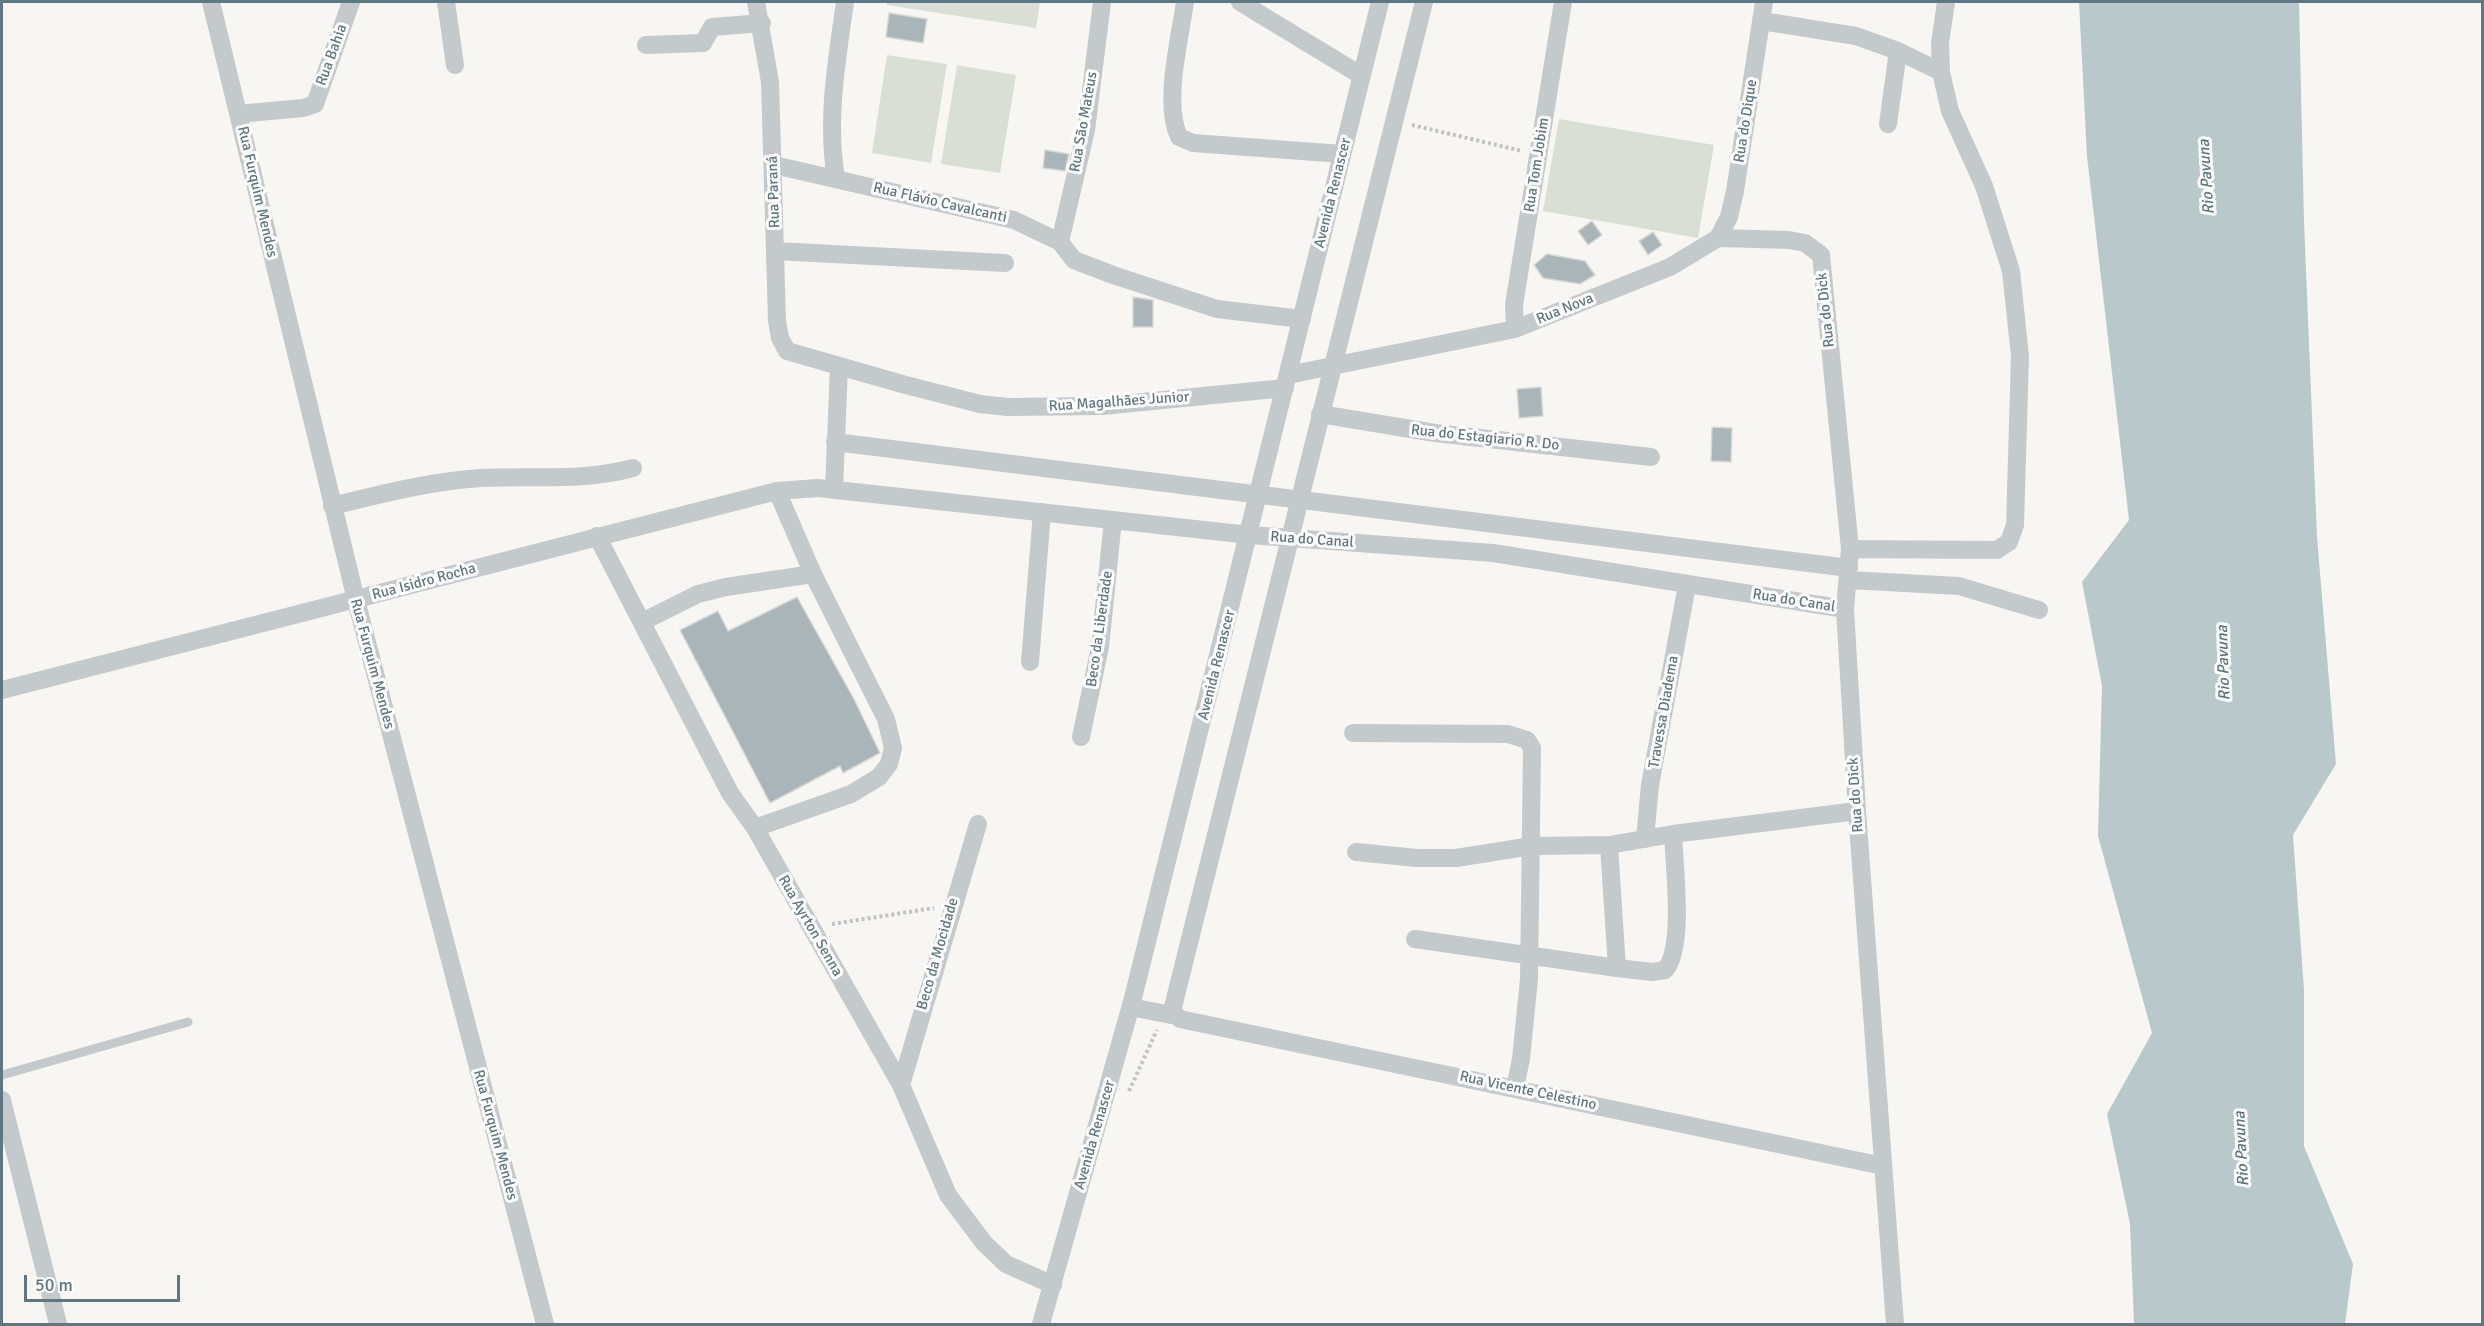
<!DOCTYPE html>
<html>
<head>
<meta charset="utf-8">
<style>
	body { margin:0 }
	#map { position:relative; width:2484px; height:1326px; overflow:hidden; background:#f7f6f3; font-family:Signika,sans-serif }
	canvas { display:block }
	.frame { position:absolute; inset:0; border:3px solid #607680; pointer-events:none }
	.scale { position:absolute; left:24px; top:1275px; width:156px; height:27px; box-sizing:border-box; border:3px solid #607680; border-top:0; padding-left:8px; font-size:18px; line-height:21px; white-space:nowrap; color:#607680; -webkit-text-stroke:4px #fff; paint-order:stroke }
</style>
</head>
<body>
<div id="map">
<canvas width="2484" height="1326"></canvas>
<div class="frame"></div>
<div class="scale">50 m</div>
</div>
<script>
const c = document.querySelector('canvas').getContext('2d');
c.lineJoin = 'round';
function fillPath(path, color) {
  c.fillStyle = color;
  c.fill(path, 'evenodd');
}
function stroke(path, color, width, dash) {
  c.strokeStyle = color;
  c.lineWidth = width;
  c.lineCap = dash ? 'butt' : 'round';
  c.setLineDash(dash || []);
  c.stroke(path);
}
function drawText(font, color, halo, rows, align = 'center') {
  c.font = font + ' Signika,sans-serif';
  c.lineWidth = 6;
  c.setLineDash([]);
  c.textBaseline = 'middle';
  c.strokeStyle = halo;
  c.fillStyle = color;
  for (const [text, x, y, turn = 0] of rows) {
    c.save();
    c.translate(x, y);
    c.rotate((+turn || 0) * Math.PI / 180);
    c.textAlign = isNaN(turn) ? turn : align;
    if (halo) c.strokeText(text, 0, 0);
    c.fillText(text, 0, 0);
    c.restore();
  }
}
const green = new Path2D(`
	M 887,2 L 1040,2 L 1036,28 L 887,5 Z
	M 887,55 L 947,64 L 931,163 L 872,153 Z
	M 957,65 L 1016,75 L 1000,173 L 941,164 Z
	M 1559,119 L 1714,145 L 1698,238 L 1543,211 Z`);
const water = new Path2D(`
	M 2079,2 L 2299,2 L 2304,222 L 2317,537 L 2336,764 L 2293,835 L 2304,990 L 2304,1146 L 2353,1264 L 2345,1324 L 2134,1324 L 2130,1224 L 2107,1114 L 2152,1033 L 2098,836 L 2102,686 L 2082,582 L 2129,520 L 2087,156 Z`);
const building = new Path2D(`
	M 889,13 L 927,19 L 923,43 L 886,37 Z
	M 1045,150 L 1069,154 L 1065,171 L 1043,168 Z
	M 1592,221 L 1602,235 L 1588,245 L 1578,231 Z
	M 1653,232 L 1662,245 L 1648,255 L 1639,241 Z
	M 1547,254 L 1585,261 L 1595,275 L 1580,284 L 1543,278 L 1534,265 Z
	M 1133,297 L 1153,300 L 1153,327 L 1133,327 Z
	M 1541,387 L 1543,416 L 1519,418 L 1517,389 Z
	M 1712,427 L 1732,428 L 1731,462 L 1711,461 Z
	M 797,597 L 854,699 L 880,753 L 843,773 L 840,766 L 770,803 L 680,630 L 718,611 L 728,631 Z`);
const path = new Path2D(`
	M 1412,125 L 1522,151
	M 832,924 L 934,908
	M 1129,1091 L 1157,1030`);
const lane = new Path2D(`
	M 2,1075 L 188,1022`);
const street = new Path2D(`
	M 211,2 L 356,600 L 545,1324
	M 446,2 L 455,65
	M 756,2 L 770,82 L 777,321 L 780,338 L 787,351 L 902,384 L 980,404 L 1008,407 L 1102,406 L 1285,388
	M 1185,2 C 1180,38 1163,104 1179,137 L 1193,143 L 1342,154
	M 1240,2 L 1362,76
	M 1424,2 L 1172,1011 L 1180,1019 L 1883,1166
	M 1762,21 L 1856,36 L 1898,51 L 1941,72 L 1950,111 L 1984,186 L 2011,271 L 2020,356 L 2015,525 L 2009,542 L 1997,550 L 1850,549
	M 646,45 L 703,43 L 712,27 L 762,23
	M 1941,72 L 1940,43 L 1946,2
	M 238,114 L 303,108 L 315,104 L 351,2
	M 1888,124 L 1898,51
	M 774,165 L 1014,220 L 1060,242 L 1074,260 L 1113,275 L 1217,309 L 1302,319
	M 836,178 C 826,119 837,60 845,2
	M 1718,238 L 1729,217 L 1735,191 L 1764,2
	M 1060,242 L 1086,130 L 1102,2
	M 776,251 L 1005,263
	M 1515,329 L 1514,305 L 1563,2
	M 1288,375 L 1515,329 L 1670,267 L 1718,238 L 1789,240 L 1805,243 L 1821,255 L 1850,549 L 1845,609 L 1857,811 L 1895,1324
	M 1320,414 L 1435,433 L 1651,457
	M 835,442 L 1849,568
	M 834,490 L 839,366
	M 332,506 C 381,494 431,481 482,478 C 534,475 581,482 633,468
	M 597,536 L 730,793 L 755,828 L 901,1085 L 948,1195 L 984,1243 L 1006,1264 L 1053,1285
	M 1849,580 L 1959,586 L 2039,610
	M 642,622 L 698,594 L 726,587 L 813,574
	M 1030,662 L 1042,512
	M 2,690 L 777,491 L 818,488 L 1250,535 L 1493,553 L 1845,609
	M 1353,733 L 1508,734 L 1527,740 L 1532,748 L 1529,979 L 1521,1059 L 1515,1088
	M 1081,737 L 1100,647 L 1113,520
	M 755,828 L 851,794 L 879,777 L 889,764 L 893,748 L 886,719 L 813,574 L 777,491
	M 1645,839 L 1650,785 L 1687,585
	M 1609,845 L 1617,968
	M 1356,852 L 1417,858 L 1456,858 L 1532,846 L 1609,845 L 1673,834 L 1857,811
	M 1415,939 L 1617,968 L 1652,972 L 1665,970 C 1685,948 1674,864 1673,834
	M 1131,1007 L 1176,1016
	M 901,1085 L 978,824
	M 2,1100 L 58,1324
	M 1041,1324 L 1133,998 L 1380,2`);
const streetNames = [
	["Rua Bahia",332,55,-70],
	["Rua do Dique",1746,121,-81],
	["Rua São Mateus",1084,122,-80],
	["Rua Tom Jobim",1537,165,-81],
	["Rua Furquim Mendes",257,192,77],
	["Rua Paraná",774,192,-92],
	["Avenida Renascer",1333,193,-76],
	["Rua Flávio Cavalcanti",940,203,13],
	["Rua Nova",1565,309,-22],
	["Rua do Dick",1826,310,-96],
	["Rua Magalhães Junior",1119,402,-4],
	["Rua do Estagiario R. Do",1485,438,6],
	["Rua do Canal",1312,540,4],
	["Rua Isidro Rocha",424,582,-15],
	["Rua do Canal",1794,601,9],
	["Beco da Liberdade",1100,629,-82],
	["Rua Furquim Mendes",372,664,75],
	["Avenida Renascer",1217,665,-76],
	["Travessa Diadema",1664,712,-80],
	["Rua do Dick",1856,795,-94],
	["Rua Ayrton Senna",810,926,60],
	["Beco da Mocidade",938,954,-74],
	["Rua Vicente Celestino",1528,1091,12],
	["Rua Furquim Mendes",495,1135,75],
	["Avenida Renascer",1095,1135,-74]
];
const waterNames = [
	["Rio Pavuna",2207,177,-94],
	["Rio Pavuna",2224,663,-92],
	["Rio Pavuna",2242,1149,-93]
];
fillPath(green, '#d9dfd4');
fillPath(water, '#b9c9cb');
fillPath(building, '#aab5b9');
stroke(building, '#d8d8d6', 1.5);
stroke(path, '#c0c2c4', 4, [3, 3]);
stroke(lane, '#c4c9cb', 9);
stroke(street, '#c4c9cb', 18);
drawText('15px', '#607680', '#fff', streetNames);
drawText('italic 16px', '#5a767c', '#fff', waterNames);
</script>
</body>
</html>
